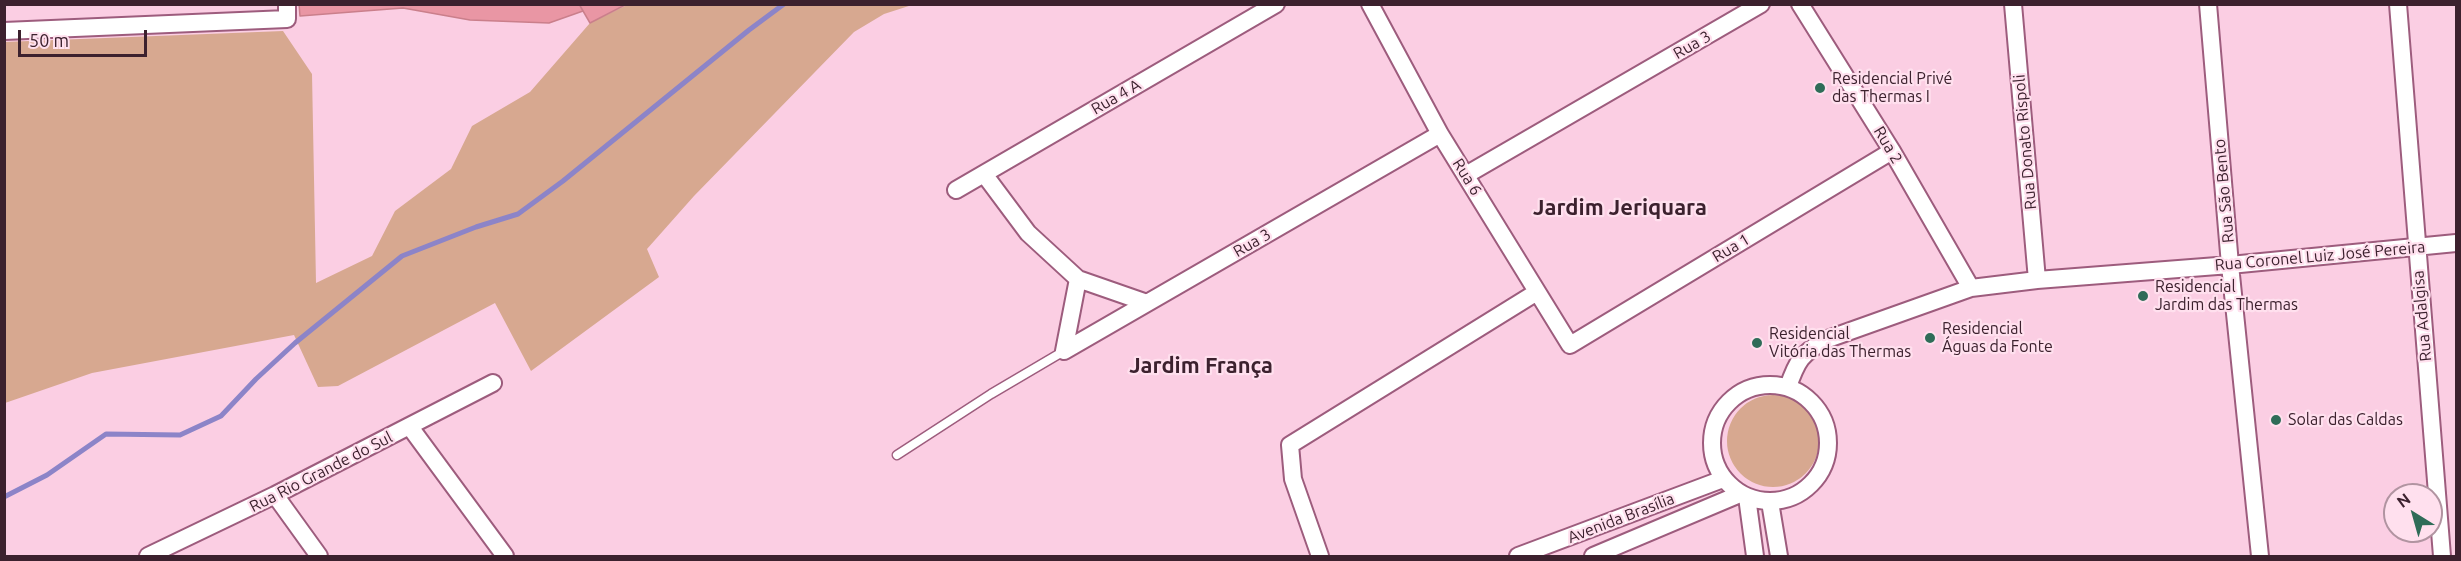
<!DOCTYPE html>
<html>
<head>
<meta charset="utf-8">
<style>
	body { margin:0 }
	#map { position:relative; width:2461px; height:561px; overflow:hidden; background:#fbcee3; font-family:Ubuntu,sans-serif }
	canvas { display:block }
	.frame { position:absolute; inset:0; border:6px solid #3c212e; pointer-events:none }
	.north { position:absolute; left:2383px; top:483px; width:60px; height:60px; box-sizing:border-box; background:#ffe0ee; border:2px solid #b194a1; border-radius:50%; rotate:323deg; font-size:16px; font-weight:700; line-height:24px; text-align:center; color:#3c212e }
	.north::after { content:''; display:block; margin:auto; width:21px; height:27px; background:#2f6c58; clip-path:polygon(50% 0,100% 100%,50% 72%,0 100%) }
	.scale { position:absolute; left:18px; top:30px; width:129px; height:27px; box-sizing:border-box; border:3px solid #3c212e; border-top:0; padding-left:8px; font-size:18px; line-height:21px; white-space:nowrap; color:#3c212e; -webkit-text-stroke:4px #ffe0ee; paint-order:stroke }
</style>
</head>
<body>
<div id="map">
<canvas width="2461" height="561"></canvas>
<div class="frame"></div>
<div class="north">N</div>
<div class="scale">50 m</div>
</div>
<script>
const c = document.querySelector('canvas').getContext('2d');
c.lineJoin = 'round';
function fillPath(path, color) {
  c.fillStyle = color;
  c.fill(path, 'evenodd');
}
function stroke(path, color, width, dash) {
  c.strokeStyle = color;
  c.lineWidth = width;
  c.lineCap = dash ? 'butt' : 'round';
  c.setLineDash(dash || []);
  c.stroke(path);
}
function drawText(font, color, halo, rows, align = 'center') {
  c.font = font + ' Ubuntu,sans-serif';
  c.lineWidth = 4.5;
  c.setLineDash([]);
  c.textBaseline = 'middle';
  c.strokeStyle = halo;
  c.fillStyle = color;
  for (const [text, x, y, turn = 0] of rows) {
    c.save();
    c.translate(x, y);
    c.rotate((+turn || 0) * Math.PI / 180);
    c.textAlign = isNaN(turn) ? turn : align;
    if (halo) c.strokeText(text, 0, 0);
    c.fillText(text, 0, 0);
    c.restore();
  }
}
const green = new Path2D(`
	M 627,5 L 912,5 L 884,14 L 854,32 L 694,196 L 647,249 L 659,277 L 531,371 L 495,303 L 338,386 L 318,387 L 294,335 L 92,373 L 5,403 L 4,42 L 283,31 L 312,74 L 316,283 L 372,256 L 395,211 L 451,169 L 472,126 L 530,92 L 590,23 Z
	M1727 441a46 46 0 1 1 92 0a46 46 0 1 1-92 0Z`);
const stream = new Path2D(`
	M 4,497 L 47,475 L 106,434 L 180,435 L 221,416 L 256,379 L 295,343 L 402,256 L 476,227 L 518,214 L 563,181 L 749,30 L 784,4`);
const building = new Path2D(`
	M 299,4 L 579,4 L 583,11 L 549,23 L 470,20 L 403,8 L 300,16 Z
	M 579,4 L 627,4 L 590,23 Z`);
const lane = new Path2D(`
	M 897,455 L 991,394 L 1064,351`);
const street = new Path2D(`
	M 1370,4 L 1440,134 L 1570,345 L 1892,151
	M 1800,4 L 1892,151 L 1971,288
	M 2013,4 L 2037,280
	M 2208,4 L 2230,265 L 2260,556
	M 2398,4 L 2442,556
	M 4,31 L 287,19 L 287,4
	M 984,174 L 1028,233 L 1078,279 L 1147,303
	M 1466,175 L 1761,4
	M 956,190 L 1276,4
	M 1064,351 L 1440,134
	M 1064,351 L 1078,279
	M1712 443a58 58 0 1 1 116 0a58 58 0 1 1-116 0Z
	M 1788,387 C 1797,361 1801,354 1825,340 L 1971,288 L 2037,280 L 2230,265 L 2456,243
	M 410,427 L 505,556
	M 275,495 L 319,556
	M 1747,497 L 1755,556
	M 1770,502 L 1779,556
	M 148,556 L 275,495 L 493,383
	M 1320,556 L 1293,479 L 1290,445 L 1537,292
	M 1518,556 L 1723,479
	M 1593,556 L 1740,494`);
const markers = [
	[1820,88,6,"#2f6c58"],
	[2143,296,6,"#2f6c58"],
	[1930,338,6,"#2f6c58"],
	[1757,343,6,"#2f6c58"],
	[2276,420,6,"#2f6c58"]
];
const streetNames = [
	["Rua 3",1692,45,-30],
	["Rua 4 A",1116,97,-30],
	["Rua Donato Rispoli",2025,142,-95],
	["Rua 2",1888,145,59],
	["Rua 6",1467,177,58],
	["Rua São Bento",2224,191,-95],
	["Rua 3",1252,243,-30],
	["Rua 1",1731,248,-31],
	["Rua Coronel Luiz José Pereira",2320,256,-5],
	["Rua Adalgisa",2422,316,-95],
	["Rua Rio Grande do Sul",321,472,-27],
	["Avenida Brasília",1621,518,-21]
];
const poiNames = [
	["Residencial Privé",1832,79],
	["das Thermas I",1832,97],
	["Residencial",2155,287],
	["Jardim das Thermas",2155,305],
	["Residencial",1942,329],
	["Águas da Fonte",1942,347],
	["Residencial",1769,334],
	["Vitória das Thermas",1769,352],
	["Solar das Caldas",2288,420]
];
const districtNames = [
	["Jardim Jeriquara",1620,208],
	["Jardim França",1201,366]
];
fillPath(green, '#d7a890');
stroke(stream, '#8c84c8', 5);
fillPath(building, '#e996a4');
stroke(building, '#ca7f8b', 1.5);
stroke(lane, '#9d5c7d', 11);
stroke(street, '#9d5c7d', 20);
stroke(lane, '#fff', 8);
stroke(street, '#fff', 16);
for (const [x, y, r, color] of markers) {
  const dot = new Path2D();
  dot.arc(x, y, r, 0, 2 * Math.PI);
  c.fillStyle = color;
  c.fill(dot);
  stroke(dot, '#ffe0ee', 2);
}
drawText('16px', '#3c212e', '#ffe0ee', streetNames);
drawText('16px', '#3c212e', '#ffe0ee', poiNames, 'left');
drawText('bold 22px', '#3c212e', '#ffe0ee', districtNames);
</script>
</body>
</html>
